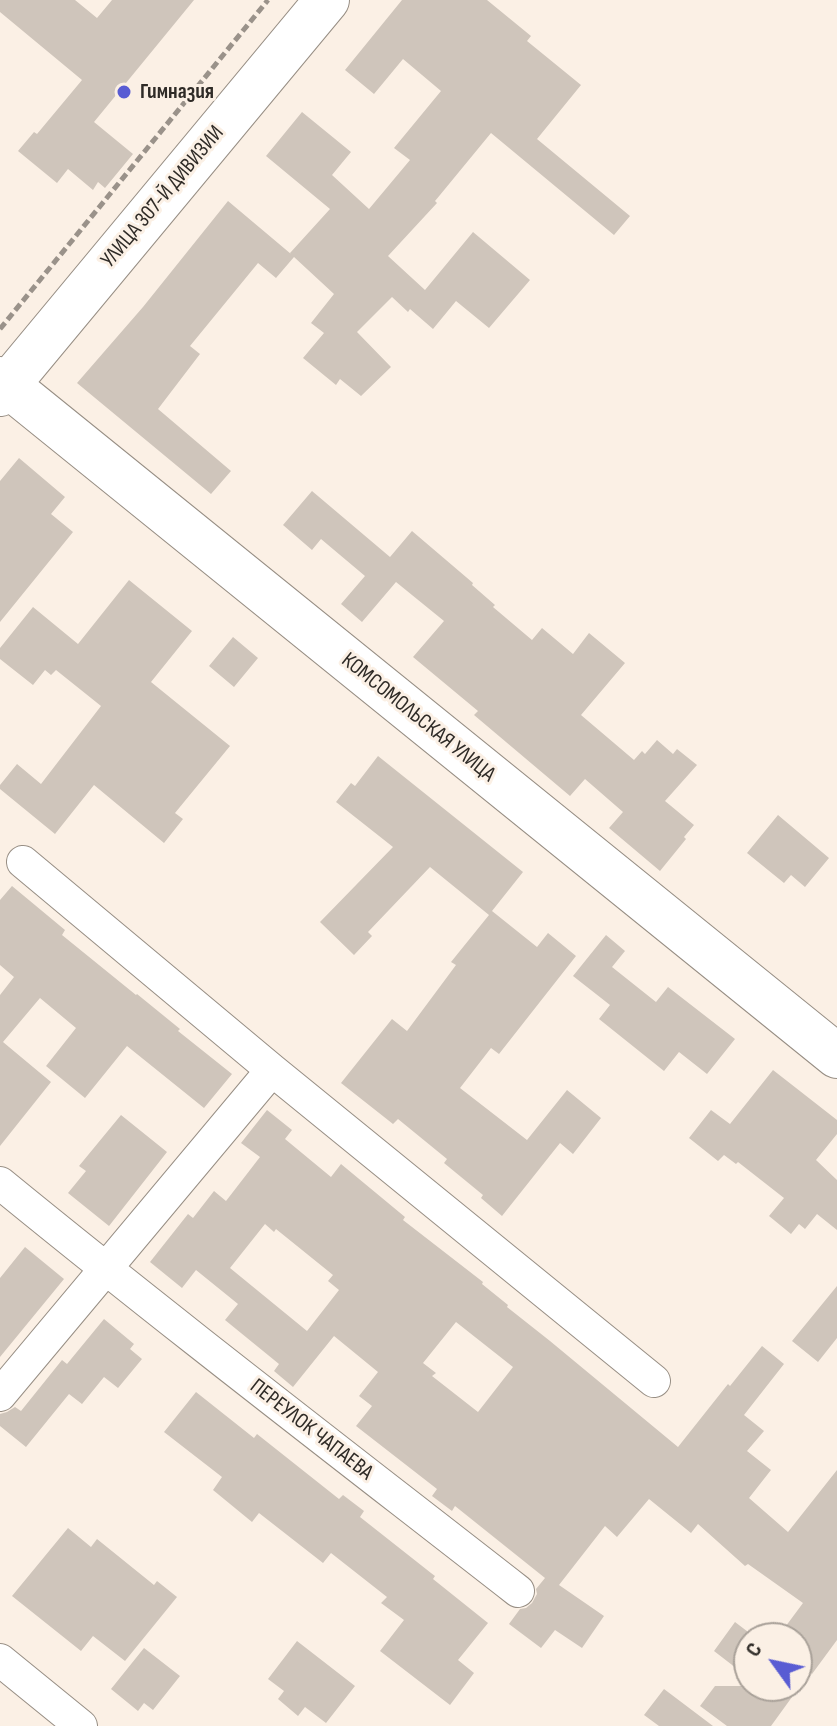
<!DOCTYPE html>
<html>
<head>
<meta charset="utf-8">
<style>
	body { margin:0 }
	#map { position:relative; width:837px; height:1726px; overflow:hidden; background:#fbf0e5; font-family:"Sofia Sans Condensed",sans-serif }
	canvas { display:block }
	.north { position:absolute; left:733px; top:1622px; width:80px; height:80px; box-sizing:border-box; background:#fbf0e5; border:2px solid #a9a199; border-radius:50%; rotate:303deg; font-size:22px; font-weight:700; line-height:32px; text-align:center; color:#2f2b27 }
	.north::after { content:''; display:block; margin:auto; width:28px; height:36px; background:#595cd3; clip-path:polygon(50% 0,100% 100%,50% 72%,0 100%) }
</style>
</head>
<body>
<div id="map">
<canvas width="837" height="1726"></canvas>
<div class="north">С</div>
</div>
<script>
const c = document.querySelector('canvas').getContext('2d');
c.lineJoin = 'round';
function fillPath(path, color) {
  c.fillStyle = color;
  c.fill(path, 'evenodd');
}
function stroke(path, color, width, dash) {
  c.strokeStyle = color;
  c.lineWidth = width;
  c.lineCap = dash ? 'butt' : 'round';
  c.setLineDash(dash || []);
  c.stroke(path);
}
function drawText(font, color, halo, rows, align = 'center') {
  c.font = font + ' "Sofia Sans Condensed",sans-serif';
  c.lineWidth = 6;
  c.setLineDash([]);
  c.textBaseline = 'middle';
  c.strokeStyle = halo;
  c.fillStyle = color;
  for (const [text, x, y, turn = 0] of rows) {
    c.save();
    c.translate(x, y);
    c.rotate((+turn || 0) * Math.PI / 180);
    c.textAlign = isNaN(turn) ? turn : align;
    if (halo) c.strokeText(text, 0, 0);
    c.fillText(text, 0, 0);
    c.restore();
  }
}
const building = new Path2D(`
	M 0,0 L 75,0 L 97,18 L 112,0 L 194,0 L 94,122 L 133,154 L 105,188 L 98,182 L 93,190 L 68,169 L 57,183 L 18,151 L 34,132 L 37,134 L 82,80 L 0,12 Z
	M 402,0 L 487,0 L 531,36 L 527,41 L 581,85 L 537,139 L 630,216 L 614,235 L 491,133 L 440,195 L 435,201 L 437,203 L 388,256 L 425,290 L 473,232 L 530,280 L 489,328 L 456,301 L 433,329 L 410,309 L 408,312 L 392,297 L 357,332 L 391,367 L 361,396 L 340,379 L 336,385 L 303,358 L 324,333 L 311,323 L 334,294 L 294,257 L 276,278 L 258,263 L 190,346 L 200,354 L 158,409 L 231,471 L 211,494 L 77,383 L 143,307 L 228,201 L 291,254 L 290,253 L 330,209 L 266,156 L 302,112 L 351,152 L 332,175 L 369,209 L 410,160 L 394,148 L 441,91 L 403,59 L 374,94 L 345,70 Z
	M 19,458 L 65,497 L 51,514 L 73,532 L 0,622 L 0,481 Z
	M 312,491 L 390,557 L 412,531 L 473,583 L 472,585 L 495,605 L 493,607 L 532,640 L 542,628 L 573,654 L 589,633 L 625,663 L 581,715 L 634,760 L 642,751 L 645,754 L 657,740 L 673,754 L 677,749 L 697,765 L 665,801 L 694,825 L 684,837 L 686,839 L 660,871 L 609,828 L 623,812 L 585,779 L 570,796 L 474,715 L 478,711 L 413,657 L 444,621 L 396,582 L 362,622 L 341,604 L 365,576 L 321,539 L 312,550 L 283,525 Z
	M 129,580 L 192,631 L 151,682 L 230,746 L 175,813 L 183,819 L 164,843 L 94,785 L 55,834 L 0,789 L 0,785 L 17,764 L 41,784 L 101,706 L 56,670 L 51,675 L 45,670 L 33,685 L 0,659 L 0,648 L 33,607 L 78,644 Z
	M 233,637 L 258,658 L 234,687 L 209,666 Z
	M 378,756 L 523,872 L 492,911 L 537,947 L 548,933 L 576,956 L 499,1054 L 491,1048 L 460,1088 L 527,1140 L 567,1090 L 601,1118 L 573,1154 L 560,1143 L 502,1216 L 481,1198 L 483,1195 L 444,1163 L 447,1159 L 398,1119 L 393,1124 L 341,1083 L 392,1019 L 407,1031 L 456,965 L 451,962 L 489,915 L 430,867 L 368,932 L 372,936 L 354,955 L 320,922 L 393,847 L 336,802 L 351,783 L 355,786 Z
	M 778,815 L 829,858 L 805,887 L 791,875 L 784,883 L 747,853 Z
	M 12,886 L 65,930 L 62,935 L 136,995 L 137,994 L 180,1029 L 178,1031 L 232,1074 L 204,1108 L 127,1046 L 85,1098 L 46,1066 L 76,1028 L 40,998 L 3,1042 L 51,1082 L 0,1146 L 0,995 L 14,977 L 0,965 L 0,900 Z
	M 606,935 L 625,951 L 612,967 L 656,1002 L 668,987 L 735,1039 L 707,1074 L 679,1052 L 664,1071 L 599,1019 L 610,1005 L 573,976 Z
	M 773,1070 L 837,1120 L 837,1134 L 816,1160 L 837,1180 L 837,1230 L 817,1214 L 805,1229 L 799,1224 L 791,1234 L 769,1216 L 784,1198 L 738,1162 L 736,1164 L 724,1155 L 718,1161 L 689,1138 L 711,1110 L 730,1124 Z
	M 267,1110 L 292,1130 L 285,1139 L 331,1177 L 341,1164 L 405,1217 L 403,1220 L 483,1282 L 482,1284 L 508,1305 L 507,1307 L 550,1341 L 678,1447 L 728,1384 L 730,1386 L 762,1346 L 784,1364 L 744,1415 L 764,1431 L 747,1451 L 771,1470 L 749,1498 L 788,1532 L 837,1470 L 837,1640 L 812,1674 L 797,1663 L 797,1638 L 777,1638 L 803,1603 L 748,1564 L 745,1566 L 698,1524 L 691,1533 L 649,1499 L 617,1537 L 605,1526 L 559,1585 L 604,1616 L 582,1648 L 555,1630 L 541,1648 L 509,1624 L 520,1609 L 526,1608 L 532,1603 L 537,1594 L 536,1589 L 545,1578 L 455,1506 L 452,1511 L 432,1496 L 437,1489 L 356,1426 L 372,1406 L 359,1396 L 378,1372 L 334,1336 L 293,1387 L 274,1371 L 279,1364 L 225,1320 L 238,1304 L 196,1270 L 182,1288 L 150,1262 L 188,1214 L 193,1218 L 214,1191 L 226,1201 L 260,1157 L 241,1143 ZM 265,1224 L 274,1232 L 276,1229 L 333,1275 L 328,1281 L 339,1290 L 307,1331 L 230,1268 ZM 456,1322 L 513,1367 L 478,1412 L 432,1376 L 436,1373 L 423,1363 Z
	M 121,1115 L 167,1152 L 109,1226 L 68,1193 L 86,1171 L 79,1166 Z
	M 25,1247 L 64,1279 L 0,1357 L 0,1278 Z
	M 837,1286 L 837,1338 L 818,1362 L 792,1341 Z
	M 104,1319 L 134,1344 L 130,1349 L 142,1359 L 118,1388 L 104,1377 L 82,1404 L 69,1394 L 26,1447 L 0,1426 L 0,1414 L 7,1412 L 15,1407 L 21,1411 L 62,1360 L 67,1364 Z
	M 196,1392 L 254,1438 L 257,1434 L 339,1499 L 343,1495 L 364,1511 L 360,1517 L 431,1573 L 435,1576 L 433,1579 L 488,1623 L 458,1660 L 474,1673 L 450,1705 L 380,1651 L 404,1620 L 381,1603 L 387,1597 L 331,1553 L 323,1563 L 259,1513 L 252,1522 L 213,1490 L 222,1477 L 164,1432 Z
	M 68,1528 L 91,1547 L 97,1539 L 154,1585 L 157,1581 L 177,1597 L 125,1661 L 93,1636 L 81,1651 L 12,1596 Z
	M 735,1622 L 756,1638 L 749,1638 L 749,1650 L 736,1668 L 714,1651 Z
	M 297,1641 L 355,1686 L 326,1723 L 305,1707 L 298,1716 L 278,1699 L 284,1691 L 268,1679 Z
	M 144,1648 L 180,1676 L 153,1710 L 144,1703 L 138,1711 L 111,1689 Z
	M 715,1686 L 800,1686 L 771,1726 L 727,1726 L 700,1706 Z
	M 664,1689 L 713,1726 L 659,1726 L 644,1715 Z`);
const path = new Path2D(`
	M 0,329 L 268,0`);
const street = new Path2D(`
	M 23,862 L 272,1070 L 654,1381
	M 0,1183 C 170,1322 345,1456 518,1591
	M 0,1395 L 272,1070
	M 0,1660 L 81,1726`);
const secondary = new Path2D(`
	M 0,379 L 837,1056
	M 0,394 L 327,0`);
const markers = [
	[124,92,8,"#595cd3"]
];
const poiNames = [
	["Гимназия",140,92]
];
const streetNames = [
	["УЛИЦА 307-Й ДИВИЗИИ",163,197,-50],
	["КОМСОМОЛЬСКАЯ УЛИЦА",418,718,39],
	["ПЕРЕУЛОК ЧАПАЕВА",311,1430,38]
];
fillPath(building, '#cfc5bb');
stroke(street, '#978e84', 34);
stroke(secondary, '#978e84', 46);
stroke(path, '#9a928a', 5, [8, 4]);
stroke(street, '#fff', 32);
stroke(secondary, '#fff', 44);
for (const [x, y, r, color] of markers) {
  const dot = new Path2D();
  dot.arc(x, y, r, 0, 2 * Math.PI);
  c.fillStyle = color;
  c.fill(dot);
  stroke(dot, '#fbf0e5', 3);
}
drawText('bold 22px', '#2f2b27', '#fbf0e5', poiNames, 'left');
drawText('22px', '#2f2b27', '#fbf0e5', streetNames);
</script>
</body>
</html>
